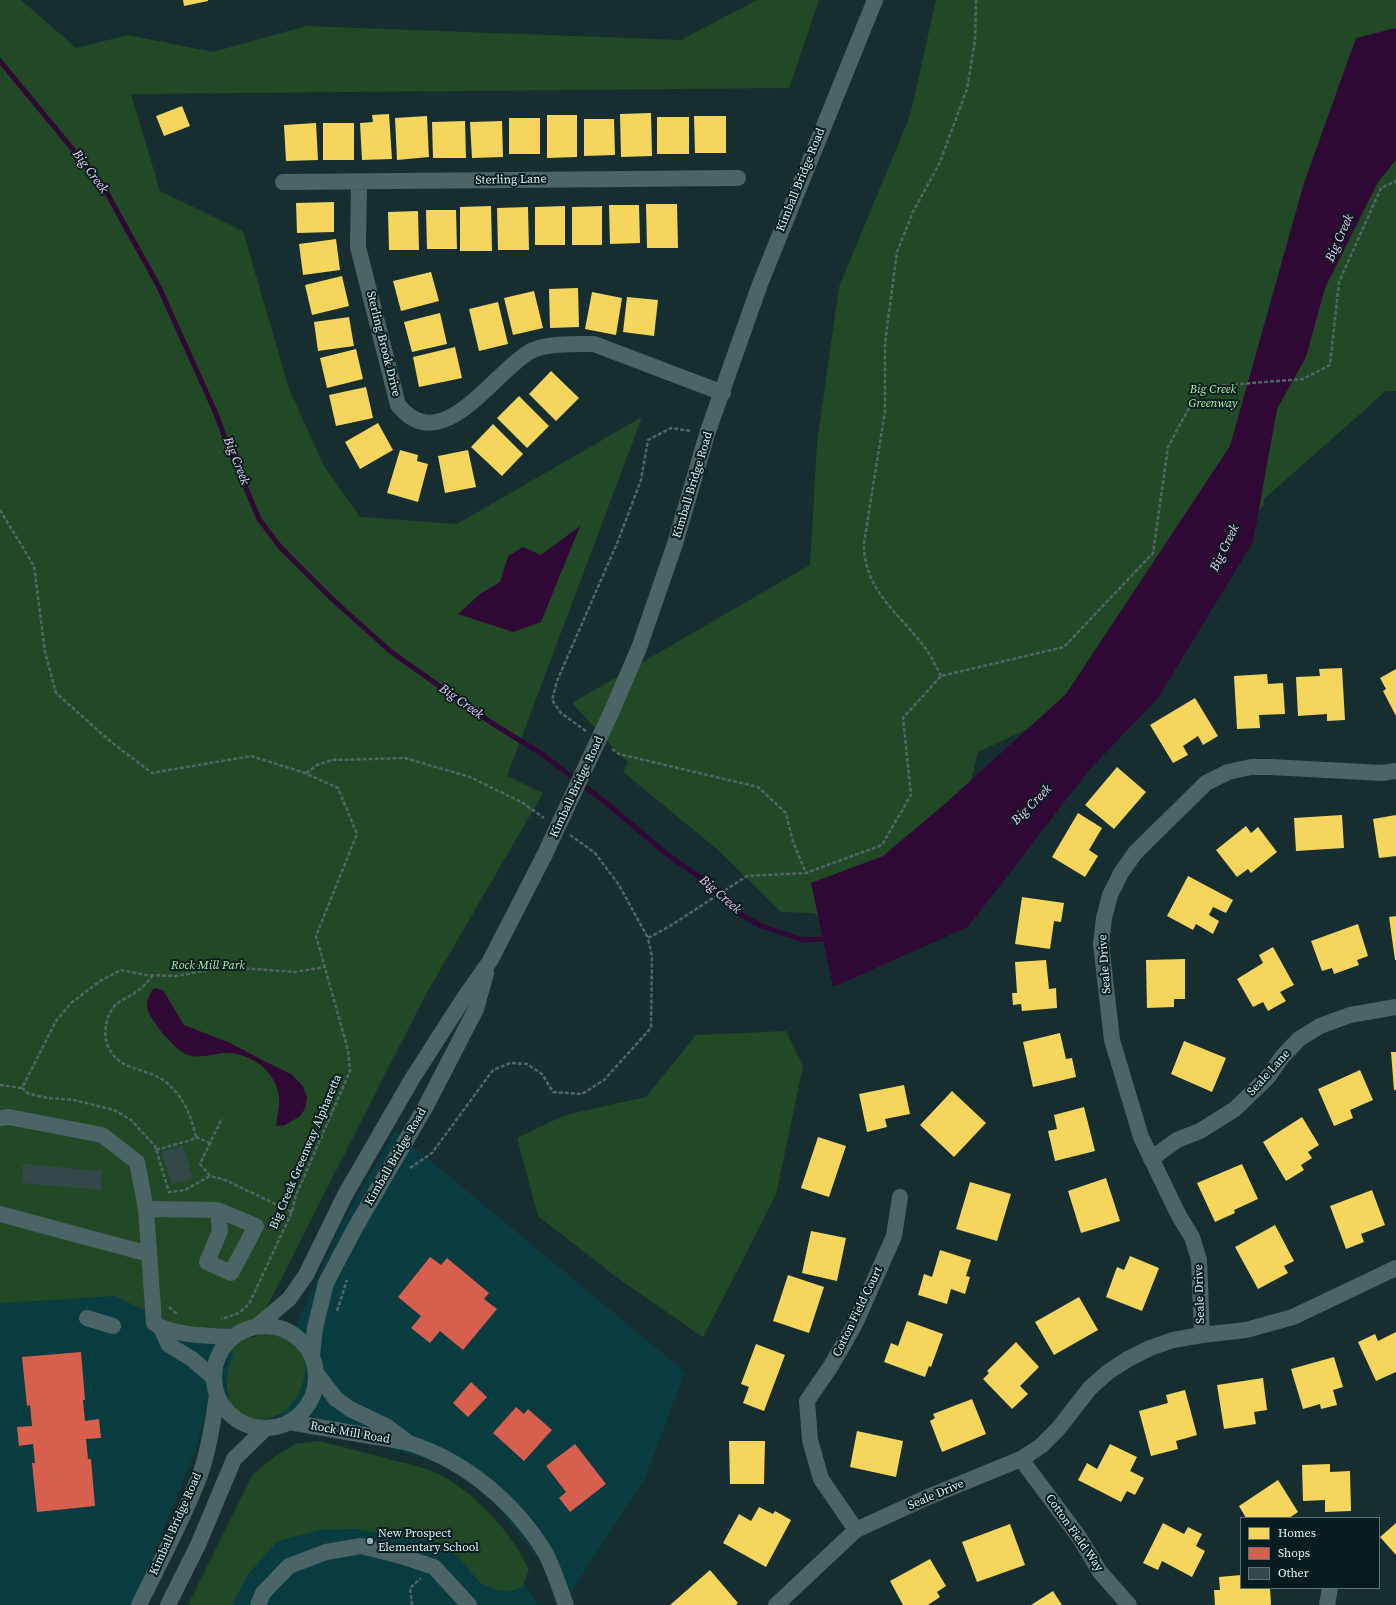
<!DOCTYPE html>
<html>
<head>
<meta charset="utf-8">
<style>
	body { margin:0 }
	#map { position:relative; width:1396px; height:1605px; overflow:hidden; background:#162e30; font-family:"Source Serif 4",serif }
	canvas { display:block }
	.legend { position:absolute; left:1240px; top:1517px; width:140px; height:72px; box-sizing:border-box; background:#061c1e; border:1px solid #5b7375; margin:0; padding:5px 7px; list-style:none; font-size:12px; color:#daf5f8 }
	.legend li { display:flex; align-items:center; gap:8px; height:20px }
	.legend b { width:20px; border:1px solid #5b7375 }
</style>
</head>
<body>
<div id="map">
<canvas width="1396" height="1605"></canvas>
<ul class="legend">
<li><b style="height:11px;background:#f6d55c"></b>Homes</li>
<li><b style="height:11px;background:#d6604d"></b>Shops</li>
<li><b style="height:11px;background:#334848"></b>Other</li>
</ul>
</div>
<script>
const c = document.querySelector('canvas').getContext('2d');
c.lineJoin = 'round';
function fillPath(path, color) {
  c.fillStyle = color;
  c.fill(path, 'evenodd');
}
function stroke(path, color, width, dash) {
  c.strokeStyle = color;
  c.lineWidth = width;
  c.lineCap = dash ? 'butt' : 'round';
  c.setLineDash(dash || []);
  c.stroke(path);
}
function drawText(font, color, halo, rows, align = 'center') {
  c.font = font + ' "Source Serif 4",serif';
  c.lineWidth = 4;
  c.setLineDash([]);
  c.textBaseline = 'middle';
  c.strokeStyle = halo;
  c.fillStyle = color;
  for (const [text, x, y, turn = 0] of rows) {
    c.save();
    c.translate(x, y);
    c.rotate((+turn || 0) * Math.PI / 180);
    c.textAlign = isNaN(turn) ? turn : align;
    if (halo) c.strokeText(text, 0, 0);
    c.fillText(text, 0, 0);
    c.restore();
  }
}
const built = new Path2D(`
	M 395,1131 L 685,1372 L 646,1476 L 568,1597 L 471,1473 L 245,1405 L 225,1404 L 214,1383 L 195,1451 L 134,1605 L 0,1605 L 0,1239 L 275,1374 L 340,1226 Z
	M 281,1466 L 463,1497 L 526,1586 L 537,1605 L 215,1605 Z`);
const green = new Path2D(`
	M 0,0 L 21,0 L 76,48 L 128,35 L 213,52 L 306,26 L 681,40 L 757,0 L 819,0 L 789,88 L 131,94 L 160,191 L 243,231 L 289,389 L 324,466 L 360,517 L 457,524 L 642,417 L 507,776 L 543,793 L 426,994 L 251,1338 C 255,1337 261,1332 267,1331 C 327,1325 312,1423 255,1420 C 245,1420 235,1413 231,1404 C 224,1388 226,1369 234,1354 L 115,1296 L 0,1303 Z
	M 936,0 L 1396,0 L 1396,391 L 1386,391 L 1264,499 L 1264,506 L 1204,550 L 1105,693 L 978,752 L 956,843 L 832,928 L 814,913 L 781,912 L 717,849 L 623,772 L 628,762 L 619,754 L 572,703 L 810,565 L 817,443 L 839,287 L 910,116 Z
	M 786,1031 L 803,1066 L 776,1195 L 703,1337 L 623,1282 L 538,1216 L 517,1138 L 565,1115 L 646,1097 L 696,1035 Z
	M 318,1441 C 343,1447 367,1453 392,1460 C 409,1464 428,1468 444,1477 C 480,1498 511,1532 529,1570 L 522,1587 L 510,1591 L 497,1590 L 480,1583 L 462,1561 L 443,1543 L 355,1529 L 321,1530 L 278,1541 L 248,1574 L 232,1605 L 188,1605 L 253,1474 L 277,1455 L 296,1444 Z`);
const water = new Path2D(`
	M 1396,28 L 1396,160 L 1378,182 L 1325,288 L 1306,357 L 1277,409 L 1253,542 L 1158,698 L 1089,770 L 968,927 L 833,987 L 811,883 L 883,856 L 946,803 L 1066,694 L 1230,446 L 1304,183 L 1356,38 Z
	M 580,526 L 541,622 L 513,632 L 458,614 L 480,594 L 500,582 L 508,556 L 523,547 L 541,555 Z
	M 154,988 L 163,990 L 184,1025 L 228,1042 L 268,1063 L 291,1074 L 303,1086 L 307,1098 L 305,1109 L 299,1117 L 285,1125 L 276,1126 C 277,1117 280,1105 279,1096 C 275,1070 250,1052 224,1053 C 213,1054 200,1059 188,1055 C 176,1051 149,1020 147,1007 C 146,1001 150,993 154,988 Z`);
const homes = new Path2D(`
	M 183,0 L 208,0 L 208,1 L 184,6 Z
	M 182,106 L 190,126 L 164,136 L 156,116 Z
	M 651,113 L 652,156 L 621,157 L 620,114 Z
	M 389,114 L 392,159 L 362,160 L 360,123 L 373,122 L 372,115 Z
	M 547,115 L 577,115 L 577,157 L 547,158 Z
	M 427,116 L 429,157 L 397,160 L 395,118 Z
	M 694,116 L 726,116 L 726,153 L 695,153 Z
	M 657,117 L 689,117 L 689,154 L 657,154 Z
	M 509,118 L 540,118 L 540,154 L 509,154 Z
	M 584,119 L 614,119 L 615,155 L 584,156 Z
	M 465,121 L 466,158 L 433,158 L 432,122 Z
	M 502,121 L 503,157 L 472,158 L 470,122 Z
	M 316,123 L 318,160 L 286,161 L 284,125 Z
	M 323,123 L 354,123 L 354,160 L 323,160 Z
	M 334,202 L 334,232 L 297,233 L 296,203 Z
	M 646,204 L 677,204 L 678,248 L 647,248 Z
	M 609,205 L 639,205 L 640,243 L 610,244 Z
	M 491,206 L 492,251 L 460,251 L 460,207 Z
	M 565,206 L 565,245 L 535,245 L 535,207 Z
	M 602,206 L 602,245 L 572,245 L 572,207 Z
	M 528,207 L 529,250 L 498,250 L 497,208 Z
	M 426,210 L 456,210 L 457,249 L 427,249 Z
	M 418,211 L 419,250 L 389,250 L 388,212 Z
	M 336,239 L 340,270 L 303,275 L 299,244 Z
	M 431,272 L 439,301 L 401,311 L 393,281 Z
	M 342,276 L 349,306 L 312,315 L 305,285 Z
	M 578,288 L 579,327 L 550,328 L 549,289 Z
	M 534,291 L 543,328 L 513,335 L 504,298 Z
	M 592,292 L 622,298 L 616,335 L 585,329 Z
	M 627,297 L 658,300 L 654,336 L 623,332 Z
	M 498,302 L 508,344 L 479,351 L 469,309 Z
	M 440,313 L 447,344 L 412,352 L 404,322 Z
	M 349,317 L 354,346 L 318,351 L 314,322 Z
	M 455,347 L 462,378 L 419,387 L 413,357 Z
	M 356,349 L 363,379 L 327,388 L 320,358 Z
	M 551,371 L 579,398 L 556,421 L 529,394 Z
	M 366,387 L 373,418 L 336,426 L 329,395 Z
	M 519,396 L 549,426 L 527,448 L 497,418 Z
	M 378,423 L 393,450 L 360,469 L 345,442 Z
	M 493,424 L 523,454 L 502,476 L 471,447 Z
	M 400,450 L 418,455 L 417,461 L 428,464 L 418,502 L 387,493 Z
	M 468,450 L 476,487 L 445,493 L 438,456 Z
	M 1342,668 L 1345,720 L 1327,721 L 1327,714 L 1298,716 L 1296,677 L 1320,676 L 1319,669 Z
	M 1396,669 L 1396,716 L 1383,691 L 1386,689 L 1380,678 Z
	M 1267,674 L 1268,684 L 1283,683 L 1285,714 L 1259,715 L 1260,728 L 1237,729 L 1234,676 Z
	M 1195,698 L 1218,736 L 1203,745 L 1198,736 L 1183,746 L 1188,755 L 1173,763 L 1150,725 Z
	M 1117,767 L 1146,792 L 1114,829 L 1085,805 Z
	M 1078,813 L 1102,828 L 1089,850 L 1098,856 L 1085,877 L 1052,857 Z
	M 1342,815 L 1344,848 L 1296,851 L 1294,818 Z
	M 1396,815 L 1396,856 L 1379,858 L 1373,819 Z
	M 1246,826 L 1251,833 L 1258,827 L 1277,852 L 1251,873 L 1248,869 L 1237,877 L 1216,850 Z
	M 1188,876 L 1233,900 L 1226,913 L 1213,907 L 1209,915 L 1219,921 L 1213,934 L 1196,924 L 1193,930 L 1167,916 Z
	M 1022,897 L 1064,903 L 1061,922 L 1054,921 L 1050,949 L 1015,944 Z
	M 1396,916 L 1396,960 L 1395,960 L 1389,917 Z
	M 1358,924 L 1368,956 L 1357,960 L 1359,965 L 1334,974 L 1332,968 L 1322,971 L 1311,941 Z
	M 1273,947 L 1294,985 L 1280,992 L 1286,1001 L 1268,1011 L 1263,1002 L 1253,1007 L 1237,979 L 1263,963 L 1259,955 Z
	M 1185,959 L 1185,999 L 1174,999 L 1174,1007 L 1147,1008 L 1146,960 Z
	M 1046,960 L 1049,989 L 1056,988 L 1057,1008 L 1022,1011 L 1021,1004 L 1013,1005 L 1012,993 L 1017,993 L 1015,962 Z
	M 1060,1033 L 1066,1059 L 1072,1058 L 1076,1077 L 1033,1087 L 1023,1042 Z
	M 1184,1041 L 1226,1058 L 1212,1092 L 1171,1074 Z
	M 1391,1052 L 1396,1052 L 1396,1090 L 1394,1090 Z
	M 1360,1070 L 1373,1100 L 1350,1110 L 1353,1118 L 1334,1126 L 1318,1089 Z
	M 904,1085 L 910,1114 L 885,1119 L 887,1127 L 867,1132 L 859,1094 Z
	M 952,1091 L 986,1123 L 954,1157 L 920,1125 Z
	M 1084,1107 L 1095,1151 L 1055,1161 L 1048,1131 L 1057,1129 L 1054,1115 Z
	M 1302,1117 L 1319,1145 L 1308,1152 L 1312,1158 L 1301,1165 L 1304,1170 L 1286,1181 L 1263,1142 Z
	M 818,1137 L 846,1146 L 829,1197 L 801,1188 Z
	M 1242,1164 L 1258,1199 L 1234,1210 L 1235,1213 L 1215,1222 L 1197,1183 Z
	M 1106,1178 L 1120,1221 L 1081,1233 L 1068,1191 Z
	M 970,1182 L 1011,1194 L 997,1241 L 956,1229 Z
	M 1372,1190 L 1385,1225 L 1361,1234 L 1364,1242 L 1346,1249 L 1330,1206 Z
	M 1275,1225 L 1294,1261 L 1284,1266 L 1288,1273 L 1258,1289 L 1235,1247 Z
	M 811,1231 L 846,1238 L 837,1281 L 802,1273 Z
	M 940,1250 L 971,1260 L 966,1276 L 970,1277 L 965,1294 L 951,1289 L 947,1304 L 918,1295 L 924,1274 L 932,1277 Z
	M 1130,1256 L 1159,1268 L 1142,1311 L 1106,1297 L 1117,1267 L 1124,1270 Z
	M 788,1275 L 824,1287 L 809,1333 L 773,1321 Z
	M 1079,1297 L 1098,1330 L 1054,1355 L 1035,1322 Z
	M 907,1321 L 943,1334 L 931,1367 L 929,1366 L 925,1377 L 884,1362 L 891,1343 L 898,1346 Z
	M 1396,1332 L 1396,1372 L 1376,1381 L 1358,1342 L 1375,1334 L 1378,1341 Z
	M 1016,1342 L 1039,1367 L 1020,1386 L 1028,1394 L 1012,1409 L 983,1379 L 989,1373 L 987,1371 Z
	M 756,1344 L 785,1355 L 764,1411 L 743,1403 L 749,1387 L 741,1384 Z
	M 1334,1357 L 1343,1387 L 1333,1390 L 1337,1405 L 1321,1409 L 1320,1404 L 1303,1409 L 1291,1369 Z
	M 1263,1378 L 1267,1410 L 1254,1412 L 1256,1424 L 1224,1429 L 1217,1385 Z
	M 1185,1390 L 1197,1435 L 1176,1441 L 1178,1449 L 1151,1456 L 1139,1411 L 1168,1403 L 1166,1395 Z
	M 972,1399 L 986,1434 L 942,1452 L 930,1421 L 935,1418 L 933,1414 Z
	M 857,1431 L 903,1441 L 896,1477 L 850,1467 Z
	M 729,1441 L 765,1441 L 764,1484 L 730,1484 Z
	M 1110,1444 L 1137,1457 L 1130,1471 L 1144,1478 L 1135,1495 L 1127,1491 L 1121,1502 L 1078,1480 L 1087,1463 L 1097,1469 Z
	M 1330,1464 L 1330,1472 L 1350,1471 L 1351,1511 L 1325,1512 L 1325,1500 L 1303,1501 L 1302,1465 Z
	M 1278,1480 L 1298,1512 L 1289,1518 L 1246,1518 L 1239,1506 Z
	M 759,1507 L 773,1514 L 775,1511 L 791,1520 L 766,1567 L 723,1543 L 739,1514 L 751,1521 Z
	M 1163,1523 L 1184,1534 L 1188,1527 L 1202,1534 L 1196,1546 L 1205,1551 L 1192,1577 L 1162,1561 L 1158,1570 L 1143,1563 Z
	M 1396,1523 L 1396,1555 L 1380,1537 Z
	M 1010,1524 L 1025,1565 L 977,1582 L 962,1542 Z
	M 930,1559 L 946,1586 L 937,1592 L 940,1597 L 928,1605 L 903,1605 L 890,1581 Z
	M 710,1570 L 738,1603 L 736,1605 L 670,1605 Z
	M 1241,1575 L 1241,1588 L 1270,1588 L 1271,1605 L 1215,1605 L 1214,1590 L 1220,1590 L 1219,1577 Z
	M 1053,1591 L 1062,1605 L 1031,1605 Z`);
const shops = new Path2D(`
	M 430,1257 L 441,1265 L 447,1258 L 489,1293 L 484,1299 L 497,1309 L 463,1350 L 440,1331 L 430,1343 L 411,1328 L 421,1316 L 398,1297 Z
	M 81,1352 L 85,1400 L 83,1400 L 85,1421 L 99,1419 L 101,1438 L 86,1439 L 88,1459 L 91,1459 L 95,1506 L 37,1512 L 32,1463 L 35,1463 L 33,1444 L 19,1446 L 17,1427 L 32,1426 L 30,1405 L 27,1406 L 22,1357 Z
	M 471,1382 L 487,1397 L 468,1417 L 453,1403 Z
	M 516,1407 L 524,1414 L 528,1409 L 552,1430 L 524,1461 L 493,1433 Z
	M 575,1444 L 606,1484 L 570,1512 L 559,1498 L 566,1492 L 546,1466 Z`);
const stream = new Path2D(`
	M 0,61 L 103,186 L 159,287 L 217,416 L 226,441 L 259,519 L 281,548 L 330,597 L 390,651 L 490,722 L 542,754 L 610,806 L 668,855 L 704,880 L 738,913 L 761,926 L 803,940 L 828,939`);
const building = new Path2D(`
	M 183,1145 L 193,1178 L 172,1184 L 161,1152 Z
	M 23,1164 L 102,1171 L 101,1190 L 22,1183 Z`);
const path = new Path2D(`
	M 0,510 L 34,566 L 45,652 L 56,693 L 110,741 L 152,773 L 251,756 L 305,773 L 338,788 L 357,834 L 316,936 L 348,1050 L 350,1071 L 296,1195 L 292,1212 L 249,1304 L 239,1313 L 221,1319
	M 941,676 C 936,667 932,657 926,649 C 900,614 863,590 864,543 L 885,411 L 885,343 L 897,252 L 913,212 L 940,162 L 967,89 L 975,41 L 976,0
	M 586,731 L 561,713 L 552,700 L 557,681 L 618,541 L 641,480 L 648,440 L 671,428 L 691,431
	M 612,749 L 619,754 L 758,787 L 786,813 L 793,842 L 806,873
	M 306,773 L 317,765 L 332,760 L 405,758 L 470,777 L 523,803 L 544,818
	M 570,835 L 595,853 L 619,885 L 648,938
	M 153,975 C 148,981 143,988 136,992 C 128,998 119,1000 113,1008 C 107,1016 104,1029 106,1040 C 115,1074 147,1065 168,1084 C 185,1099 191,1116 196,1137
	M 0,1085 L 22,1088
	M 156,1150 L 191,1140 L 196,1137 L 210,1143
	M 410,1168 L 432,1153 L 493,1070 L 510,1063 L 527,1064 L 542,1074 L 553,1092 L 582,1094 L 604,1080 L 651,1028 L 652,957 L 648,938 L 670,926 L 747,876 L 806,873 L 882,845 L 911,795 L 903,718 L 941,676 L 1064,647 L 1153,553 L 1168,447 L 1198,391 L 1215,386 L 1303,379 L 1330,365 L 1339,282 L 1381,188 L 1396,181
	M 210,1176 L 200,1164 L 222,1118
	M 292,1212 L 225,1180 L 210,1176 L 185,1190 L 169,1192 L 155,1146 L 131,1120 L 114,1110 L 74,1100 L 48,1098 L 29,1094 L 22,1088 L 56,1021 L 71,1003 L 100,981 L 121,970 L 146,975 L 176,976 L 209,970 L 239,968 L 295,972 L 325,967
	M 169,1307 L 177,1314
	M 337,1311 L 347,1280
	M 412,1605 L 410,1588 L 421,1578`);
const minor = new Path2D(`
	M 283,182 L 738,178
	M 359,182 L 358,247 L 398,405 C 442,460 494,371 531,351 C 547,343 576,344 594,344 L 723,393
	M 611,713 L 639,648 L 675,544 L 707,434 L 760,284 L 875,0
	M 0,1118 L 9,1117 L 102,1135 L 137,1162 L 146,1209
	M 1151,1159 L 1177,1140 L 1200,1131 L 1235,1109 L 1268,1077 L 1282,1057 L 1299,1039 L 1320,1026 L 1350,1015 L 1396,1007
	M 218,1210 L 220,1231 L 207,1262 L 231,1273 L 256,1226 L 218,1210 L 146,1209 L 154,1323 C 172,1336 211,1336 234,1337
	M 0,1214 L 149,1254
	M 87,1318 L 113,1326
	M214 1377a51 51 0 1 1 102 0a51 51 0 1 1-102 0Z
	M 257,1326 L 289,1299 L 306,1275 L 345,1195 L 412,1079 L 464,998 L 490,961 L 544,856
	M 161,1328 L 169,1345 L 192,1359 L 214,1378
	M 1202,1335 L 1199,1260 L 1192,1237 L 1179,1216 L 1141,1137 L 1112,1040 L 1101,944 L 1104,918 L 1110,895 L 1121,873 L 1135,853 L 1206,783 L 1228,772 L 1251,767 L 1271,767 L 1382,773 L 1396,771
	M 312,1356 L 315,1328 L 326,1283 L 355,1228 L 426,1106 L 476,1009 L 486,973
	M 316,1373 L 336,1399 L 350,1409 L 386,1426 L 406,1441
	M 289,1422 C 318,1427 347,1432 376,1437 C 388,1439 401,1441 412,1444 C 468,1463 516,1504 546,1554 C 554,1570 560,1589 566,1605
	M 1021,1459 L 1079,1537 L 1100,1572 L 1129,1605
	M 856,1530 L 821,1479 L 810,1440 L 807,1401 L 831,1366 L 855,1324 L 894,1236 L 900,1197
	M 139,1605 C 160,1562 183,1520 200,1475 C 209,1449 213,1421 217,1395
	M 168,1605 L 198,1545 L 234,1459 L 265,1429
	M 258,1605 L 263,1593 L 289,1566 L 326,1552 L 361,1546 L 401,1556 L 434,1567 L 469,1605
	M 776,1605 L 856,1530 L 928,1497 L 1021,1459 L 1041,1446 L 1058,1429 L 1090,1388 L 1108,1372 L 1128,1359 L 1150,1348 L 1173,1340 L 1202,1335 L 1246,1330 L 1293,1317 L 1396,1268
	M 1327,1605 L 1330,1588`);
const minorBridge = new Path2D(`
	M 544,856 L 611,713`);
const markers = [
	[370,1541,4,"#95afb2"]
];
const streetNames = [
	["Sterling Lane",511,180,-1],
	["Kimball Bridge Road",801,180,-68],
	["Sterling Brook Drive",383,344,76],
	["Kimball Bridge Road",693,485,-73],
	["Kimball Bridge Road",577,787,-65],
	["Seale Drive",1105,964,-94],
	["Seale Lane",1269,1073,-48],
	["Big Creek Greenway Alpharetta",306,1152,-67],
	["Kimball Bridge Road",396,1157,-60],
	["Seale Drive",1200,1294,-92],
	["Cotton Field Court",858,1312,-64],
	["Rock Mill Road",350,1433,10],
	["Seale Drive",936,1495,-23],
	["Kimball Bridge Road",176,1524,-66],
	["Cotton Field Way",1074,1533,55]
];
const parkNames = [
	["Big Creek",1213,390],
	["Greenway",1213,404],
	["Rock Mill Park",208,966]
];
const poiNames = [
	["New Prospect",378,1534],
	["Elementary School",378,1548]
];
const waterNames = [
	["Big Creek",90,172,53],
	["Big Creek",1340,238,-66],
	["Big Creek",236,461,68],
	["Big Creek",1225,548,-64],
	["Big Creek",461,702,35],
	["Big Creek",1032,805,-45],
	["Big Creek",720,895,41]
];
fillPath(built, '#093c40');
fillPath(green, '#224926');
fillPath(water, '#2f0835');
fillPath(homes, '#f6d55c');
fillPath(shops, '#d6604d');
stroke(stream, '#2f0835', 5);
fillPath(building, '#334848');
stroke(path, '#526668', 2.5, [4, 2]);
stroke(minor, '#4b6466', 16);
stroke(minorBridge, '#4b6466', 16);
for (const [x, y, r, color] of markers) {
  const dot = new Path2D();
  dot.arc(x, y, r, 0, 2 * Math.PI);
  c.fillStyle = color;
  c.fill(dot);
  stroke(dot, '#061c1e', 1.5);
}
drawText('12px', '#daf5f8', '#061c1e', streetNames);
drawText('italic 12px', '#a9f4a8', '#061c1e', parkNames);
drawText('12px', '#daf5f8', '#061c1e', poiNames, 'left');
drawText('italic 13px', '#f5cbf8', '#061c1e', waterNames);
</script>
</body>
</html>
